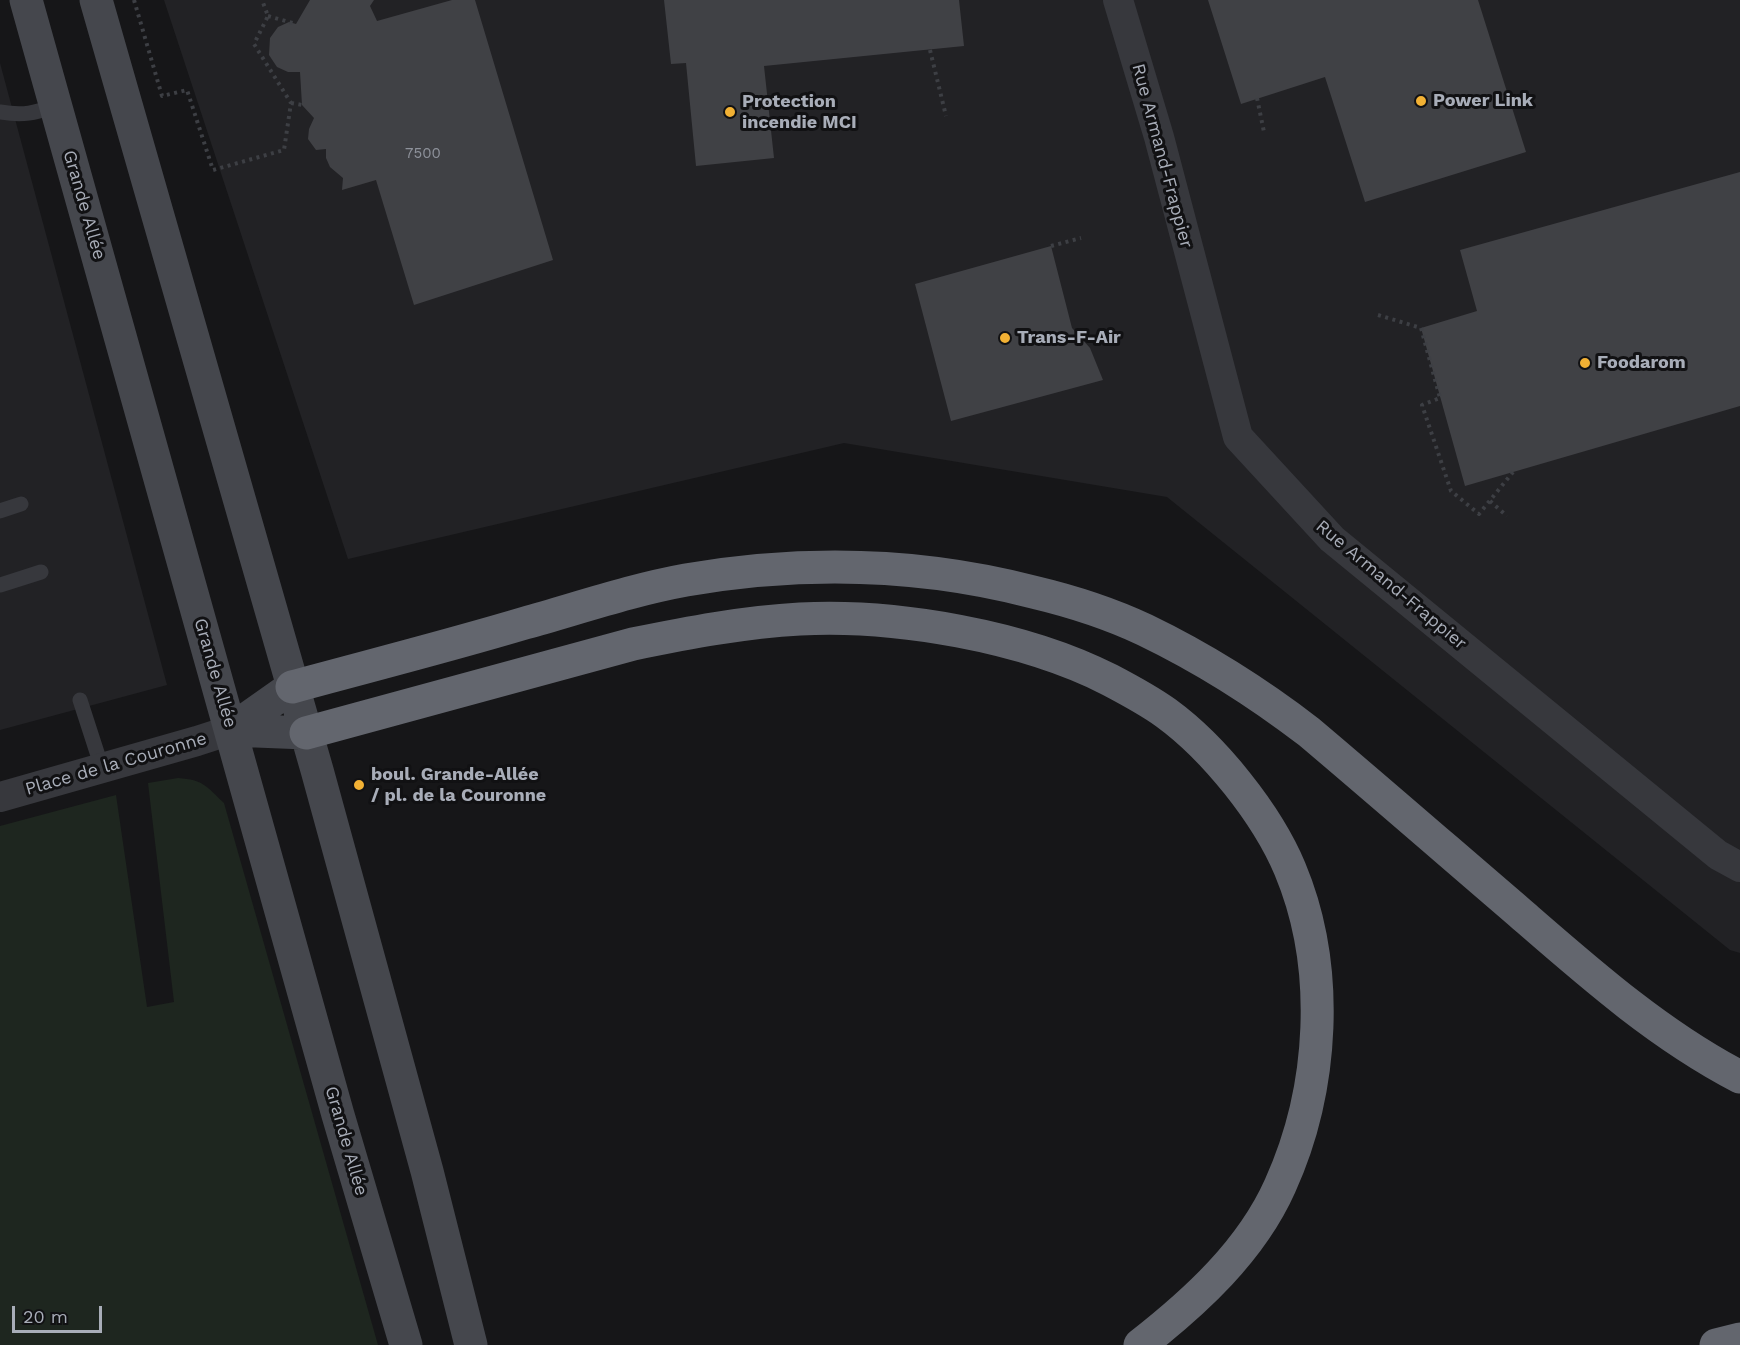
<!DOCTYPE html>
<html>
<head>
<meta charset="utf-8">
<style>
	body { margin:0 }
	#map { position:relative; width:1740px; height:1345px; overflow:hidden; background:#161618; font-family:"Work Sans",sans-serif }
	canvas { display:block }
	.scale { position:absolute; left:12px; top:1306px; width:90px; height:27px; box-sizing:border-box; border:3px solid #a8adb8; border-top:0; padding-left:8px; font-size:18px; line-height:21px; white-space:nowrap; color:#a8adb8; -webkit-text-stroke:4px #111113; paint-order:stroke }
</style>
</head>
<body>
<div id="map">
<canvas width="1740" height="1345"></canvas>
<div class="scale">20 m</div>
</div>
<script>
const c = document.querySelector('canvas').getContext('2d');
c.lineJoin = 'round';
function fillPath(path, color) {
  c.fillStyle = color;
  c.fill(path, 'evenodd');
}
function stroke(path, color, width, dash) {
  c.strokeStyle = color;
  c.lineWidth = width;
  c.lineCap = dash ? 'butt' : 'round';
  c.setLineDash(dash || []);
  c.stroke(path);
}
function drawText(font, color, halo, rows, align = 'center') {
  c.font = font + ' "Work Sans",sans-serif';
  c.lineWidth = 6;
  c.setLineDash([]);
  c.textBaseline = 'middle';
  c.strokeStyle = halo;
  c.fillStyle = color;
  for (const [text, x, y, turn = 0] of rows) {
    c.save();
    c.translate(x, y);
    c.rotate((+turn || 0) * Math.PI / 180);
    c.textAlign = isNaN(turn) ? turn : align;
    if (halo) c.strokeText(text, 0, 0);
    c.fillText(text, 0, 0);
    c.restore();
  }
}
const built = new Path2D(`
	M 164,0 L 1740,0 L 1740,953 L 1730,950 L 1167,497 L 844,443 L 348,559 Z
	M 0,63 L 167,685 L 0,730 Z`);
const green = new Path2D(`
	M 178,778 C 204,780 206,786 224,803 L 378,1345 L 0,1345 L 0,826 L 116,795 L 147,1007 L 174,1002 L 148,783 Z`);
const building = new Path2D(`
	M 310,0 L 374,0 L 370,6 L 377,21 L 452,0 L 475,0 L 553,260 L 414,305 L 376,180 L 342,190 L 343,178 L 330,167 L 326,158 L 326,149 L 316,150 L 308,139 L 309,129 L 314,118 L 302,105 L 300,72 L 288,72 L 277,67 L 269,55 L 270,38 L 278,27 L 289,22 L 296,24 Z
	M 664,0 L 959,0 L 964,46 L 764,66 L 774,158 L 696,166 L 686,63 L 671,64 Z
	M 1208,0 L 1478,0 L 1526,152 L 1365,202 L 1325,77 L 1241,104 Z
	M 1740,172 L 1740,406 L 1465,486 L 1421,328 L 1477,311 L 1460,250 Z
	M 1051,246 L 1072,328 L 1090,348 L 1103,380 L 951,421 L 915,284 Z`);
const path = new Path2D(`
	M 134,0 L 162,96 L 187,90 L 213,170 L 284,150 L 291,103 L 254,44 L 268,16 L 262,0
	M 268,16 L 296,24
	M 930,50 L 946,116
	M 1257,98 L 1264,132
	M 291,103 L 302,105
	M 1051,246 L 1081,238
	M 1378,315 L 1421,328 L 1440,398 L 1422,405 L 1451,491 L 1479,514 L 1513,472
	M 1490,501 L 1507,516`);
const service = new Path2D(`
	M 0,112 C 24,116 34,113 56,106
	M 0,511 L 21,504
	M 0,585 L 41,572
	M 80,700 L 102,768`);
const minor = new Path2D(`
	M 1118,0 L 1159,137 L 1238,437 L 1332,539 L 1718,855 L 1740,867
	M 0,797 L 197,741 L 231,730`);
const secondary = new Path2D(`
	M 26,0 L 338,1115 L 406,1345
	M 96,0 L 317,770 L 427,1171 L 471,1345
	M 231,730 L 306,733
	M 231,730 L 292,687`);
const motorway = new Path2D(`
	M 292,687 C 369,666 448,646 525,623 C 579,608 631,590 686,580 C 803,560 917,562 1033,592 C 1071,601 1109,613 1145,630 C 1203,658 1257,692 1309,732 C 1380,792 1450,853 1520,913 C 1589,973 1659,1035 1740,1077
	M 306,733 L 633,644 C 687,633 744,622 800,619 C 896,614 1024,636 1110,680 C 1129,690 1148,700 1166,713 C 1214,748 1267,814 1290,869 C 1331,967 1324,1089 1280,1186 C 1251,1251 1195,1302 1140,1345
	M 1716,1345 L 1740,1339`);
const markers = [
	[1421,101,6,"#f2b134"],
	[730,112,6,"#f2b134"],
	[1005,338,6,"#f2b134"],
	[1585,363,6,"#f2b134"],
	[359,785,6,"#f2b134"]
];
const numberNames = [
	["7500",423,154]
];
const poiNames = [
	["Power Link",1433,101],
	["Protection",742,102],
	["incendie MCI",742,123],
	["Trans-F-Air",1017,338],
	["Foodarom",1597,363],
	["boul. Grande-Allée",371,775],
	["/ pl. de la Couronne",371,796]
];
const streetNames = [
	["Rue Armand-Frappier",1162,156,75],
	["Grande Allée",84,205,74],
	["Rue Armand-Frappier",1391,585,40],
	["Grande Allée",215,673,74],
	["Place de la Couronne",116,764,-16],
	["Grande Allée",346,1141,74]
];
fillPath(built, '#222225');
fillPath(green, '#1e261f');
fillPath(building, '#404145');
stroke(path, '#3d3f44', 4, [3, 4.5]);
stroke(service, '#37383d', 15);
stroke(minor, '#37383d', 30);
stroke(secondary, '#45474d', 33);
stroke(motorway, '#63666e', 33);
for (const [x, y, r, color] of markers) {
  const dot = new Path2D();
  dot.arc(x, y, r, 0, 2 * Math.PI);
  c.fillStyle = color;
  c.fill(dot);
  stroke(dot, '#111113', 2);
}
drawText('15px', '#8e929b', null, numberNames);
drawText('bold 18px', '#a8adb8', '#111113', poiNames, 'left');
drawText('18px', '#a8adb8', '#111113', streetNames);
</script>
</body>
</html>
